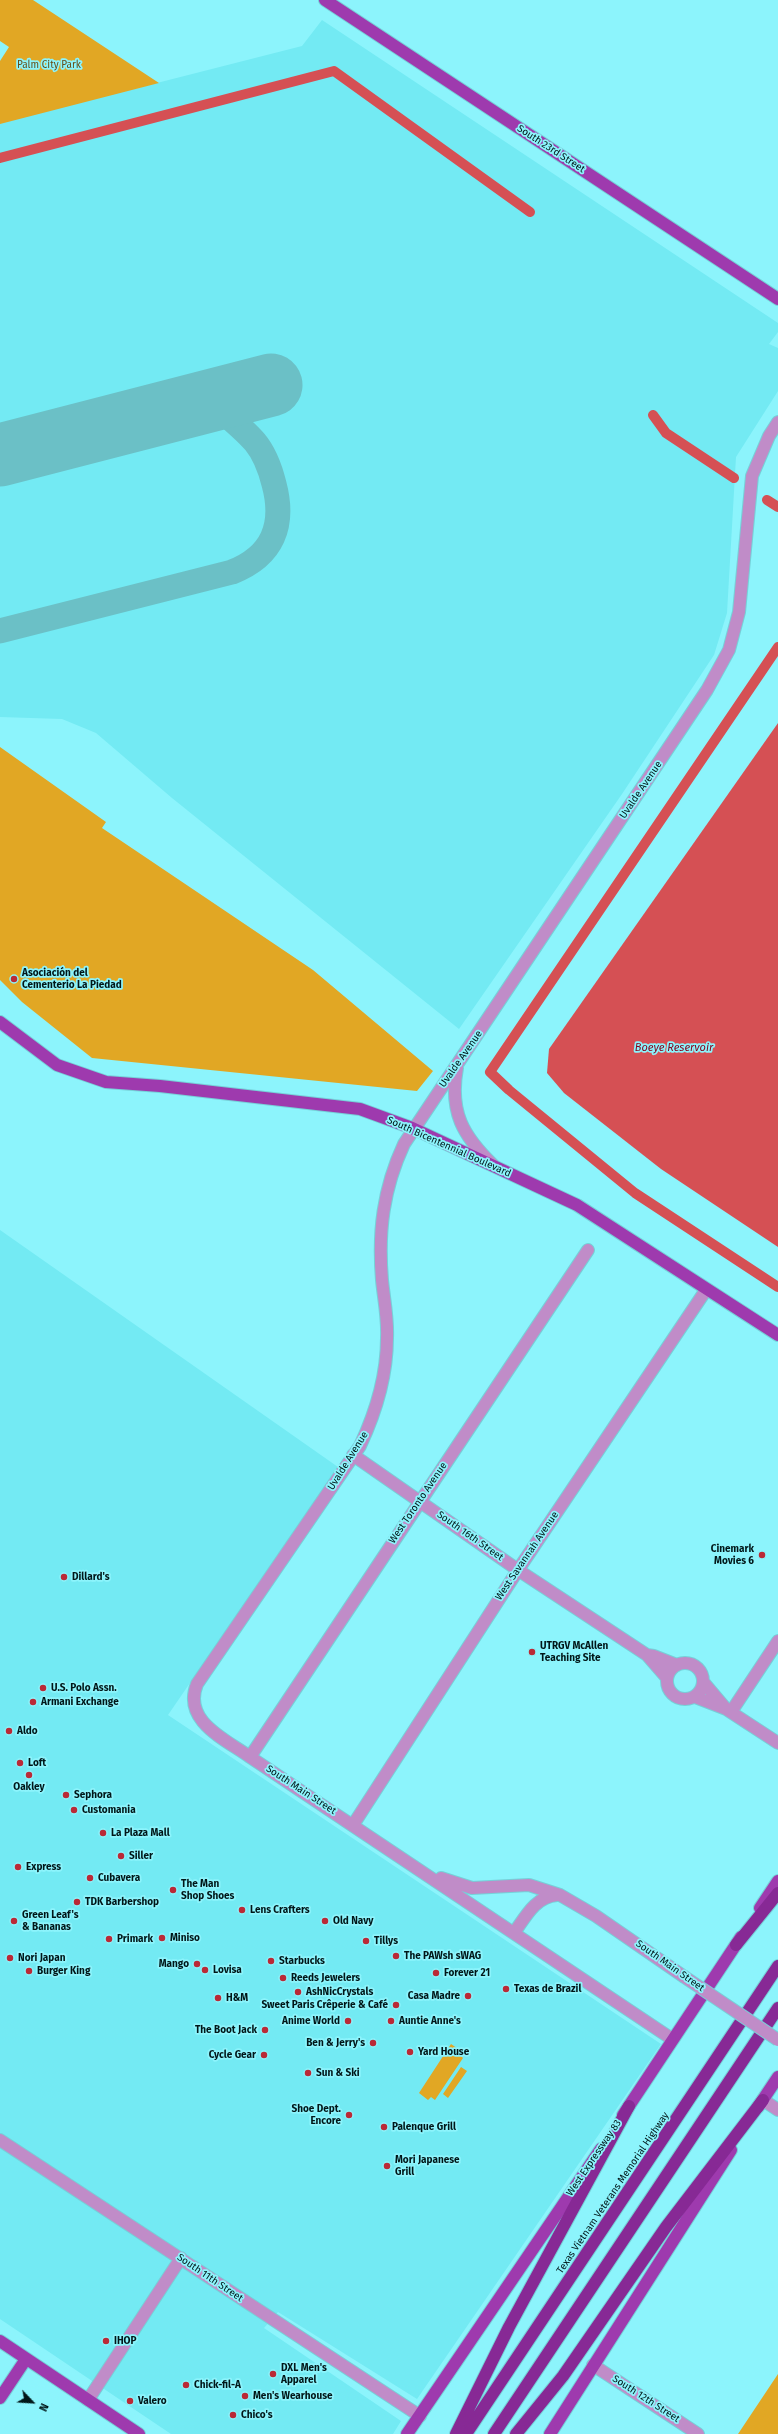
<!DOCTYPE html>
<html>
<head>
<meta charset="utf-8">
<style>
	body { margin:0 }
	#map { position:relative; width:778px; height:2434px; overflow:hidden; background:#8cf4fc; font-family:"Fira Sans",sans-serif }
	canvas { display:block }
	.north { position:absolute; left:12px; top:2382px; width:40px; height:40px; -webkit-text-stroke:3px #8cf4fc; paint-order:stroke; rotate:115deg; font-size:11px; font-weight:700; line-height:16px; text-align:center; color:#011618 }
	.north::after { content:''; display:block; margin:auto; width:14px; height:18px; background:#011618; clip-path:polygon(50% 0,100% 100%,50% 72%,0 100%) }
</style>
</head>
<body>
<div id="map">
<canvas width="778" height="2434"></canvas>
<div class="north">N</div>
</div>
<script>
const c = document.querySelector('canvas').getContext('2d');
c.lineJoin = 'round';
function fillPath(path, color) {
  c.fillStyle = color;
  c.fill(path, 'evenodd');
}
function stroke(path, color, width, dash) {
  c.strokeStyle = color;
  c.lineWidth = width;
  c.lineCap = dash ? 'butt' : 'round';
  c.setLineDash(dash || []);
  c.stroke(path);
}
function drawText(font, color, halo, rows, align = 'center') {
  c.font = font + ' "Fira Sans",sans-serif';
  c.lineWidth = 3.5;
  c.setLineDash([]);
  c.textBaseline = 'middle';
  c.strokeStyle = halo;
  c.fillStyle = color;
  for (const [text, x, y, turn = 0] of rows) {
    c.save();
    c.translate(x, y);
    c.rotate((+turn || 0) * Math.PI / 180);
    c.textAlign = isNaN(turn) ? turn : align;
    if (halo) c.strokeText(text, 0, 0);
    c.fillText(text, 0, 0);
    c.restore();
  }
}
const built = new Path2D(`
	M 322,20 L 778,323 L 778,332 L 769,344 L 778,348 L 778,391 L 736,457 L 727,613 L 714,655 L 622,794 L 459,1029 L 172,798 L 96,733 L 62,719 L 0,717 L 0,123 L 302,46 Z
	M 0,1230 L 338,1467 L 168,1715 L 661,2044 L 417,2399 L 278,2312 L 264,2328 L 401,2421 L 393,2434 L 171,2434 L 0,2319 Z`);
const green = new Path2D(`
	M 0,0 L 33,0 L 159,83 L 0,124 L 0,61 L 9,47 L 0,41 Z
	M 0,747 L 106,822 L 102,828 L 313,970 L 433,1071 L 417,1091 L 92,1058 L 22,1002 L 0,980 Z
	M 451,2044 L 461,2051 L 459,2054 L 463,2058 L 435,2100 L 431,2097 L 428,2100 L 419,2093 Z
	M 461,2067 L 467,2071 L 448,2098 L 443,2094 Z
	M 778,2374 L 778,2434 L 738,2434 Z`);
const water = new Path2D(`
	M 778,723 L 778,1247 L 661,1169 L 564,1093 L 547,1073 L 549,1049 Z`);
const canal = new Path2D(`
	M 0,158 L 334,71 L 530,212
	M 653,415 L 666,433 L 734,478
	M 767,500 L 778,507
	M 778,647 L 490,1072 L 509,1090 L 635,1193 L 778,1287`);
const taxiway = new Path2D(`
	M 0,631 L 232,572 C 273,556 285,525 274,484 C 270,468 265,454 255,442 C 242,427 225,414 210,401`);
const runway = new Path2D(`
	M 0,455 L 271,385`);
const minor = new Path2D(`
	M 457,1068 C 449,1112 463,1136 493,1165
	M 353,1455 L 518,1570 L 647,1655 L 667,1678
	M 647,1655 L 654,1656 L 677,1665
	M667 1681a18 18 0 1 1 36 0a18 18 0 1 1-36 0Z
	M 704,1683 L 726,1709
	M 695,1697 L 726,1709 L 778,1743
	M 731,1712 L 778,1641
	M 250,1757 L 588,1250
	M 353,1825 L 518,1570 L 706,1290
	M 441,1878 L 472,1888 L 529,1885 L 560,1895 L 596,1916 L 683,1976
	M 514,1933 C 526,1916 535,1897 557,1895
	M 672,2039 L 250,1757 C 225,1739 182,1721 197,1684 L 360,1446 C 376,1412 387,1376 387,1338 C 388,1318 384,1300 382,1280 C 378,1232 383,1189 404,1144 L 707,690 L 729,650 L 739,612 L 752,476 L 769,436 L 778,422
	M 763,2100 L 778,2110
	M 0,2140 L 420,2416
	M 593,2365 L 698,2434
	M 88,2400 L 181,2258`);
const major = new Path2D(`
	M 325,0 L 778,299
	M 0,1022 L 57,1065 L 106,1082 L 160,1086 L 360,1109 L 412,1128 L 577,1205 L 778,1335
	M 760,1908 L 778,1881
	M 758,2107 L 778,2077
	M 623,2115 L 741,1937
	M 0,2341 L 139,2434
	M 0,2398 L 26,2359
	M 407,2434 L 601,2149
	M 550,2434 L 731,2150`);
const highway = new Path2D(`
	M 736,1945 L 778,1893
	M 456,2434 L 509,2327 L 629,2106
	M 466,2434 L 778,1966
	M 494,2434 L 778,2008
	M 516,2434 L 563,2376 L 666,2227 L 763,2100`);
const minorBridge = new Path2D(`
	M 683,1976 L 778,2040`);
const markers = [
	[14,979,4,"#ba2936"],
	[762,1555,4,"#ba2936"],
	[64,1577,4,"#ba2936"],
	[532,1652,4,"#ba2936"],
	[43,1688,4,"#ba2936"],
	[33,1702,4,"#ba2936"],
	[9,1731,4,"#ba2936"],
	[20,1763,4,"#ba2936"],
	[29,1775,4,"#ba2936"],
	[66,1795,4,"#ba2936"],
	[74,1810,4,"#ba2936"],
	[103,1833,4,"#ba2936"],
	[121,1856,4,"#ba2936"],
	[18,1867,4,"#ba2936"],
	[90,1878,4,"#ba2936"],
	[173,1890,4,"#ba2936"],
	[77,1902,4,"#ba2936"],
	[242,1910,4,"#ba2936"],
	[14,1921,4,"#ba2936"],
	[325,1921,4,"#ba2936"],
	[162,1938,4,"#ba2936"],
	[109,1939,4,"#ba2936"],
	[366,1941,4,"#ba2936"],
	[396,1956,4,"#ba2936"],
	[10,1958,4,"#ba2936"],
	[271,1961,4,"#ba2936"],
	[197,1964,4,"#ba2936"],
	[205,1970,4,"#ba2936"],
	[29,1971,4,"#ba2936"],
	[436,1973,4,"#ba2936"],
	[283,1978,4,"#ba2936"],
	[506,1989,4,"#ba2936"],
	[298,1992,4,"#ba2936"],
	[468,1996,4,"#ba2936"],
	[218,1998,4,"#ba2936"],
	[396,2005,4,"#ba2936"],
	[348,2021,4,"#ba2936"],
	[391,2021,4,"#ba2936"],
	[265,2030,4,"#ba2936"],
	[373,2043,4,"#ba2936"],
	[410,2052,4,"#ba2936"],
	[264,2055,4,"#ba2936"],
	[308,2073,4,"#ba2936"],
	[349,2115,4,"#ba2936"],
	[384,2127,4,"#ba2936"],
	[387,2166,4,"#ba2936"],
	[106,2341,4,"#ba2936"],
	[273,2374,4,"#ba2936"],
	[186,2385,4,"#ba2936"],
	[245,2396,4,"#ba2936"],
	[130,2401,4,"#ba2936"],
	[233,2415,4,"#ba2936"]
];
const parkNames = [
	["Palm City Park",49,65]
];
const streetNames = [
	["South 23rd Street",551,149,33],
	["Uvalde Avenue",641,790,-56],
	["Uvalde Avenue",461,1059,-55],
	["South Bicentennial Boulevard",449,1147,24],
	["Uvalde Avenue",348,1461,-58],
	["West Toronto Avenue",418,1503,-56],
	["South 16th Street",470,1536,35],
	["West Savannah Avenue",527,1556,-56],
	["South Main Street",301,1790,33],
	["South Main Street",670,1966,35],
	["West Expressway 83",594,2158,-56],
	["Texas Vietnam Veterans Memorial Highway",613,2193,-56],
	["South 11th Street",210,2278,34],
	["South 12th Street",646,2399,33]
];
const poiNames = [
	["Asociación del",22,973],
	["Cementerio La Piedad",22,985],
	["Cinemark",754,1549,"right"],
	["Movies 6",754,1561,"right"],
	["Dillard's",72,1577],
	["UTRGV McAllen",540,1646],
	["Teaching Site",540,1658],
	["U.S. Polo Assn.",51,1688],
	["Armani Exchange",41,1702],
	["Aldo",17,1731],
	["Loft",28,1763],
	["Oakley",29,1787,"center"],
	["Sephora",74,1795],
	["Customania",82,1810],
	["La Plaza Mall",111,1833],
	["Siller",129,1856],
	["Express",26,1867],
	["Cubavera",98,1878],
	["The Man",181,1884],
	["Shop Shoes",181,1896],
	["TDK Barbershop",85,1902],
	["Lens Crafters",250,1910],
	["Green Leaf's",22,1915],
	["& Bananas",22,1927],
	["Old Navy",333,1921],
	["Miniso",170,1938],
	["Primark",117,1939],
	["Tillys",374,1941],
	["The PAWsh sWAG",404,1956],
	["Nori Japan",18,1958],
	["Starbucks",279,1961],
	["Mango",189,1964,"right"],
	["Lovisa",213,1970],
	["Burger King",37,1971],
	["Forever 21",444,1973],
	["Reeds Jewelers",291,1978],
	["Texas de Brazil",514,1989],
	["AshNicCrystals",306,1992],
	["Casa Madre",460,1996,"right"],
	["H&M",226,1998],
	["Sweet Paris Crêperie & Café",388,2005,"right"],
	["Anime World",340,2021,"right"],
	["Auntie Anne's",399,2021],
	["The Boot Jack",257,2030,"right"],
	["Ben & Jerry's",365,2043,"right"],
	["Yard House",418,2052],
	["Cycle Gear",256,2055,"right"],
	["Sun & Ski",316,2073],
	["Shoe Dept.",341,2109,"right"],
	["Encore",341,2121,"right"],
	["Palenque Grill",392,2127],
	["Mori Japanese",395,2160],
	["Grill",395,2172],
	["IHOP",114,2341],
	["DXL Men's",281,2368],
	["Apparel",281,2380],
	["Chick-fil-A",194,2385],
	["Men's Wearhouse",253,2396],
	["Valero",138,2401],
	["Chico's",241,2415]
];
const waterNames = [
	["Boeye Reservoir",674,1048]
];
fillPath(built, '#73eaf3');
fillPath(green, '#e1a724');
fillPath(water, '#d55054');
stroke(canal, '#d55054', 10);
stroke(taxiway, '#6bc0c6', 25);
stroke(runway, '#6bc0c6', 63);
stroke(minor, '#76d0d8', 14);
stroke(major, '#76d0d8', 14);
stroke(highway, '#76d0d8', 14);
stroke(minor, '#c08cc8', 12);
stroke(major, '#9e3aae', 12);
stroke(highway, '#872995', 12);
stroke(minorBridge, '#76d0d8', 14, []);
stroke(minorBridge, '#c08cc8', 12);
for (const [x, y, r, color] of markers) {
  const dot = new Path2D();
  dot.arc(x, y, r, 0, 2 * Math.PI);
  c.fillStyle = color;
  c.fill(dot);
  stroke(dot, '#8cf4fc', 1.5);
}
drawText('10px', '#674c15', '#8cf4fc', parkNames);
drawText('10px', '#011618', '#8cf4fc', streetNames);
drawText('bold 10px', '#011618', '#8cf4fc', poiNames, 'left');
drawText('italic 11px', '#850019', '#8cf4fc', waterNames);
</script>
</body>
</html>
